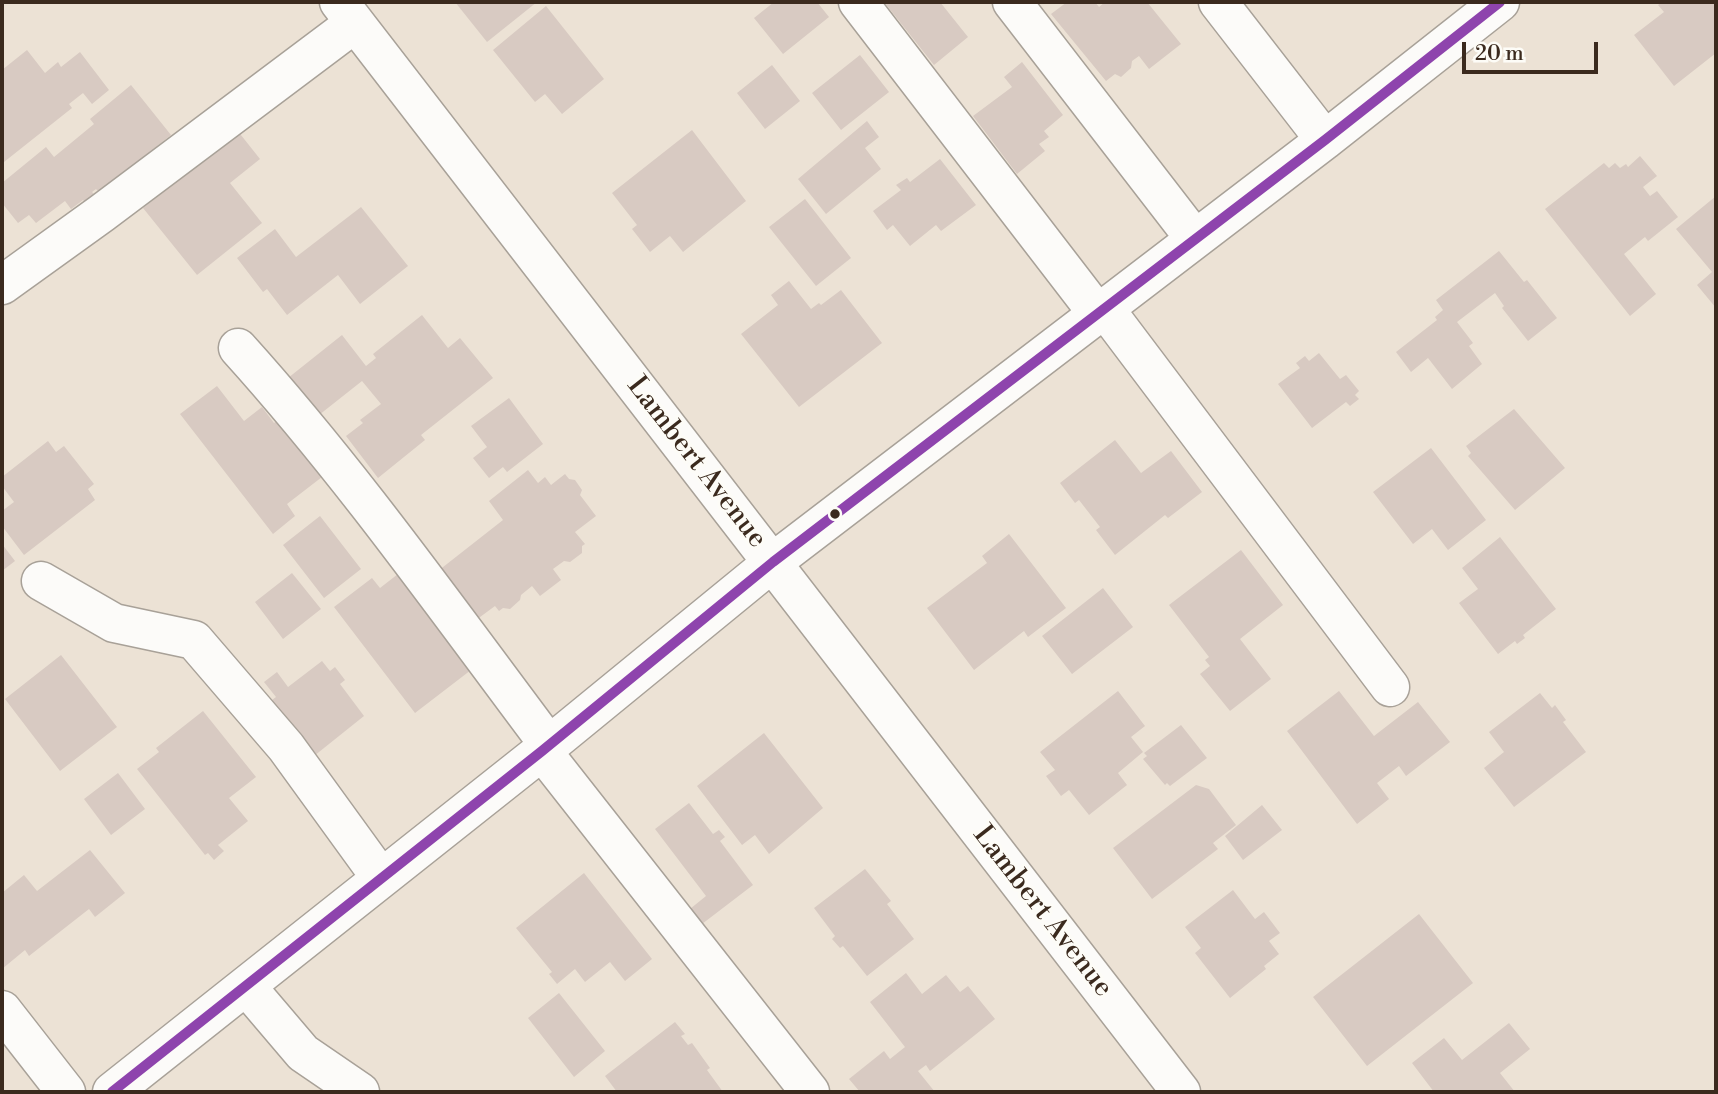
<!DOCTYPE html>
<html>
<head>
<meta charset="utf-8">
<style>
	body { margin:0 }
	#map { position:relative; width:1718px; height:1094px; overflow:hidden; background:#ece2d5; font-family:"Libre Bodoni",serif }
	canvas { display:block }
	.frame { position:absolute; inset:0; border:4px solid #3b2a1e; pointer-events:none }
	.scale { position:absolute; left:1462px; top:42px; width:136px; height:32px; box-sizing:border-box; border:4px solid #3b2a1e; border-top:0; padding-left:9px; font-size:21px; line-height:24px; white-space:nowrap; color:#3b2a1e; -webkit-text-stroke:5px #fdfcf7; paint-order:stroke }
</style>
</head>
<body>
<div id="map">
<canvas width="1718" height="1094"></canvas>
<div class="frame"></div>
<div class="scale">20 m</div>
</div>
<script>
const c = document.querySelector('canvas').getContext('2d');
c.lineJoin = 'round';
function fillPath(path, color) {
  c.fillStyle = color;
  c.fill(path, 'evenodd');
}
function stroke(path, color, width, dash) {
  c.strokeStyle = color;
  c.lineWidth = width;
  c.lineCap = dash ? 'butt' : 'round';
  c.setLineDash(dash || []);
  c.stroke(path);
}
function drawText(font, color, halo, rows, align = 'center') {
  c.font = font + ' "Libre Bodoni",serif';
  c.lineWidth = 6;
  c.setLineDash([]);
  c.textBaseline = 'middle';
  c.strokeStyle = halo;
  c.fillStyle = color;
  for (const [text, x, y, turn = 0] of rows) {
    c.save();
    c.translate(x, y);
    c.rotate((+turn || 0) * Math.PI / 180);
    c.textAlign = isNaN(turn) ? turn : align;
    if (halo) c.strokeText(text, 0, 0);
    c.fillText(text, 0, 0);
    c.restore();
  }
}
const building = new Path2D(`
	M 455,2 L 537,2 L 487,42 Z
	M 774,2 L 817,2 L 829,17 L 783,54 L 754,18 Z
	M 884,2 L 940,2 L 968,37 L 934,65 Z
	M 1067,2 L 1095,2 L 1099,7 L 1105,2 L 1147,2 L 1181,44 L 1149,69 L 1139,56 L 1132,61 L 1131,68 L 1121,77 L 1115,74 L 1106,81 L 1051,14 Z
	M 1662,2 L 1716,2 L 1716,53 L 1674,86 L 1634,35 L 1664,12 L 1658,5 Z
	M 546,6 L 604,79 L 562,114 L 545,94 L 535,102 L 493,50 Z
	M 27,50 L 45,73 L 58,62 L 61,67 L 80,52 L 109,90 L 92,104 L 83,93 L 69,104 L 72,108 L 4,162 L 2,160 L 2,70 Z
	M 860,55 L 889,92 L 841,130 L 812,93 Z
	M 1022,62 L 1063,115 L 1044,131 L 1049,137 L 1039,144 L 1045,151 L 1017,174 L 973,116 L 1012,87 L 1004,77 Z
	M 772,65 L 800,101 L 765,129 L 737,93 Z
	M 131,85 L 171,135 L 131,167 L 135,173 L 104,198 L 96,189 L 92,192 L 96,196 L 86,204 L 83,200 L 71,209 L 65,201 L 36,223 L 29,215 L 18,223 L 2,203 L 2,183 L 46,147 L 54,157 L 94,124 L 90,119 Z
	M 867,121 L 879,137 L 865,148 L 881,169 L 826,214 L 798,179 Z
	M 233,125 L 260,159 L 230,183 L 262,223 L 197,275 L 143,208 L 198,164 Z
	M 692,130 L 746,201 L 683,252 L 670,236 L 650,252 L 632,229 L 637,225 L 612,193 Z
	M 1640,156 L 1657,176 L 1643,187 L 1650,196 L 1657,191 L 1678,217 L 1648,241 L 1645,237 L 1624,254 L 1656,294 L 1630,316 L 1545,209 L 1604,163 L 1609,168 L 1615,163 L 1620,168 L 1626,164 L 1628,167 Z
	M 940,159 L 976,205 L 941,231 L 936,225 L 910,246 L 893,225 L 887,230 L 873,211 L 901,190 L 896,185 L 907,178 L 910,182 Z
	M 1716,196 L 1716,308 L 1697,285 L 1712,272 L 1676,229 Z
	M 805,199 L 851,258 L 816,286 L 769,227 Z
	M 361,207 L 408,266 L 360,304 L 338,275 L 287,315 L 267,289 L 263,292 L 237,258 L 275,229 L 296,257 Z
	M 1499,251 L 1524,282 L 1527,280 L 1557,318 L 1528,341 L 1502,308 L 1504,306 L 1495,293 L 1457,322 L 1473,343 L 1469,346 L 1482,364 L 1452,389 L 1428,358 L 1411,372 L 1396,352 L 1437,320 L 1435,317 L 1443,310 L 1436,300 Z
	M 789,281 L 811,309 L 819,303 L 821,305 L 841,290 L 882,343 L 799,407 L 741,334 L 778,305 L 771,295 Z
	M 422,315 L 448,348 L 460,338 L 493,378 L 421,435 L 425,440 L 378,478 L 346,436 L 363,423 L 360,420 L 381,404 L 362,381 L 319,415 L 288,378 L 342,335 L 366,366 L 376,358 L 373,354 Z
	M 1319,353 L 1340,379 L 1346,375 L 1359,391 L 1355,395 L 1359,399 L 1350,406 L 1346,402 L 1312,428 L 1278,384 L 1300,368 L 1296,363 L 1305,356 L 1309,361 Z
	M 217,386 L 244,421 L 262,407 L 274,423 L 277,421 L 322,477 L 287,504 L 295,516 L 273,534 L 180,414 Z
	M 509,398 L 543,444 L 507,472 L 503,467 L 489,478 L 473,458 L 487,447 L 471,426 Z
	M 1514,409 L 1565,468 L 1515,510 L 1468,456 L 1471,453 L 1466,446 Z
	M 1115,440 L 1141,473 L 1171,451 L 1202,492 L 1168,518 L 1165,515 L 1115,555 L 1096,530 L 1100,527 L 1079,500 L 1075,503 L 1060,483 Z
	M 48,441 L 56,452 L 64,446 L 94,484 L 88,489 L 95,500 L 24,555 L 2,526 L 2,511 L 14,502 L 2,486 L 2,477 Z
	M 1431,448 L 1486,520 L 1448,550 L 1432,529 L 1413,544 L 1373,492 Z
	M 528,470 L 538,483 L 545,477 L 551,485 L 565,474 L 569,479 L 575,480 L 582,490 L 580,495 L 596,516 L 575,532 L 585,544 L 582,546 L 582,553 L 570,562 L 564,561 L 553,569 L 561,580 L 540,596 L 532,586 L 521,595 L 520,600 L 510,609 L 503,608 L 499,611 L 495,606 L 476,620 L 438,571 L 503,520 L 489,501 Z
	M 320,516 L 361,569 L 324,598 L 283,545 Z
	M 1009,534 L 1066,608 L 1028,637 L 1024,631 L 974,670 L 927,608 L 987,563 L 982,556 Z
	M 1500,537 L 1556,609 L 1523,635 L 1525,638 L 1517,644 L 1515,641 L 1498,654 L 1459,603 L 1478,589 L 1462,568 Z
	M 2,544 L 15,561 L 2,571 Z
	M 1241,550 L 1283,605 L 1240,639 L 1271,679 L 1230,711 L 1200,674 L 1210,666 L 1205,660 L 1209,657 L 1169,605 Z
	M 292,573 L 321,609 L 283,639 L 255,602 Z
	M 398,574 L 471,670 L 415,713 L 334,607 L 372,578 L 380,588 Z
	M 1103,588 L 1133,627 L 1072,674 L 1042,636 Z
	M 61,655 L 117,727 L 60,771 L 5,699 Z
	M 322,661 L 330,671 L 335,667 L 345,680 L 340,684 L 364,716 L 314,756 L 272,700 L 276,697 L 264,682 L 277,672 L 288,687 Z
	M 1118,691 L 1145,726 L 1131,737 L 1143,752 L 1118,773 L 1127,785 L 1089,815 L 1069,790 L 1061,796 L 1046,776 L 1055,770 L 1040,752 Z
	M 1339,691 L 1374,736 L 1418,702 L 1450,742 L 1406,776 L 1399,766 L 1377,783 L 1389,799 L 1357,824 L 1287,731 Z
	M 1540,693 L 1552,708 L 1555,705 L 1566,720 L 1563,722 L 1586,752 L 1514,807 L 1484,768 L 1504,752 L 1489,732 Z
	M 203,711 L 256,777 L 229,798 L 248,821 L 218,845 L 224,851 L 214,860 L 208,853 L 205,855 L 137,769 L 159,752 L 156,748 Z
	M 1181,725 L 1207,758 L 1170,786 L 1167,783 L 1165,785 L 1143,759 L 1147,756 L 1144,753 Z
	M 764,733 L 823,808 L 769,854 L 755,835 L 742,845 L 697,786 Z
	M 118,773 L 145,809 L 111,835 L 84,799 Z
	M 1196,785 L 1209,789 L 1236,825 L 1213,843 L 1218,849 L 1152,899 L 1113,848 Z
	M 689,803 L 713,834 L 719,830 L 725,837 L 720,841 L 753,885 L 702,924 L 690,909 L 706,896 L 655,829 Z
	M 1262,805 L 1282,830 L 1243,860 L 1225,836 Z
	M 90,850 L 125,893 L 95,917 L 89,909 L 29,956 L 25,950 L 2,969 L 2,893 L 24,875 L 37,891 Z
	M 865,869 L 891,901 L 887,904 L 914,939 L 867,976 L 843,946 L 840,948 L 832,939 L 835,936 L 814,908 Z
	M 584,873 L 652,959 L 625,981 L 610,962 L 585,982 L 575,969 L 557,984 L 549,974 L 552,972 L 516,928 Z
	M 1233,890 L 1255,919 L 1264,912 L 1280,933 L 1269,941 L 1279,954 L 1264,966 L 1266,969 L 1230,998 L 1195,953 L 1201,948 L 1185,927 Z
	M 1419,914 L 1473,983 L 1367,1066 L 1313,997 Z
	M 906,973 L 922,994 L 946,975 L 960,992 L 968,986 L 995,1019 L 930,1071 L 926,1065 L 918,1071 L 935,1092 L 860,1092 L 849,1079 L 884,1051 L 890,1059 L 905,1047 L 870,1002 Z
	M 559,993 L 605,1051 L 574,1077 L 528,1018 Z
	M 675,1022 L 685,1034 L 681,1036 L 688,1045 L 692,1043 L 710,1068 L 707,1070 L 723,1092 L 617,1092 L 605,1076 Z
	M 1509,1023 L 1530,1049 L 1500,1073 L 1515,1092 L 1434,1092 L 1412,1063 L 1444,1038 L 1462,1060 Z`);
const minor = new Path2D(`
	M 339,2 L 1181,1092
	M 858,2 L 1098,314
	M 1012,2 L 1195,239
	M 1218,2 L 1325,140
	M 2,285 L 102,213 L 355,23
	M 1105,309 L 1390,687
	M 238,348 C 350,472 449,612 549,745
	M 41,581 L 114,623 L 194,640 L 286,747 L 381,878
	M 542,751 L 810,1092
	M 246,986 L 303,1053 L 360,1092
	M 2,1010 L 66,1092
	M 112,1092 L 542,751 L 773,562 L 1325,140 L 1500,2`);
const bus1 = new Path2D(`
	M 112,1092 L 542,751 L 773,562 L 1325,140 L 1500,2`);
const markers = [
	[835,514,6,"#3b2a1e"]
];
const streetNames = [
	["Lambert Avenue",696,463,52],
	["Lambert Avenue",1042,912,52]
];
fillPath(building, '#d8cac2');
stroke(minor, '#a8a198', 41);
stroke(minor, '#fcfbf9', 38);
stroke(bus1, '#8e44ad', 10);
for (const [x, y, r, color] of markers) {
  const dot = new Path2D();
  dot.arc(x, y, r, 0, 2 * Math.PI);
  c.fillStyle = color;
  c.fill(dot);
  stroke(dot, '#fdfcf7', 2.5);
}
drawText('28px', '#3b2a1e', '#fdfcf7', streetNames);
</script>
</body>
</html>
